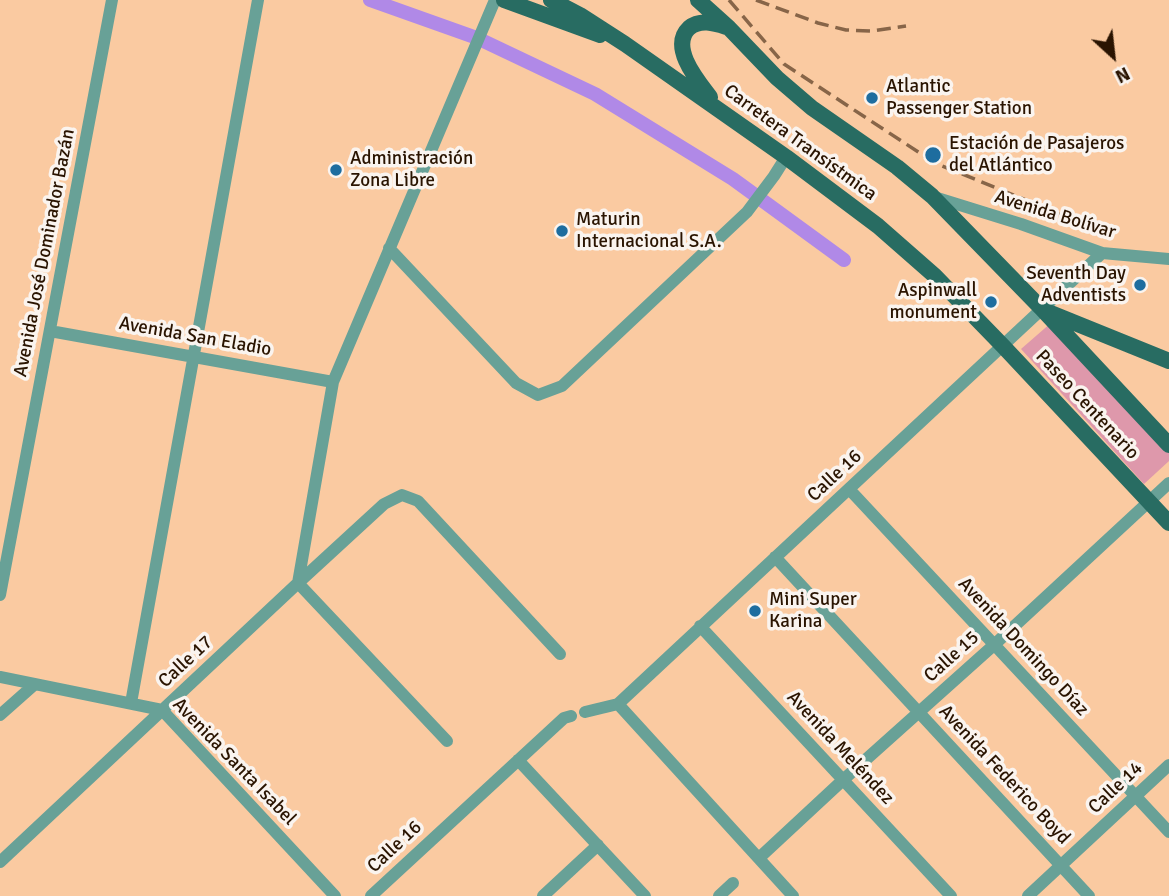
<!DOCTYPE html>
<html>
<head>
<meta charset="utf-8">
<style>
	body { margin:0 }
	#map { position:relative; width:1169px; height:896px; overflow:hidden; background:#facaa1; font-family:Signika,sans-serif }
	canvas { display:block }
	.north { position:absolute; left:1078px; top:21px; width:70px; height:70px; -webkit-text-stroke:5px #faf4ef; paint-order:stroke; rotate:153deg; font-size:19px; font-weight:700; line-height:28px; text-align:center; color:#2a1401 }
	.north::after { content:''; display:block; margin:auto; width:24px; height:32px; background:#2a1401; clip-path:polygon(50% 0,100% 100%,50% 72%,0 100%) }
</style>
</head>
<body>
<div id="map">
<canvas width="1169" height="896"></canvas>
<div class="north">N</div>
</div>
<script>
const c = document.querySelector('canvas').getContext('2d');
c.lineJoin = 'round';
function fillPath(path, color) {
  c.fillStyle = color;
  c.fill(path, 'evenodd');
}
function stroke(path, color, width, dash) {
  c.strokeStyle = color;
  c.lineWidth = width;
  c.lineCap = dash ? 'butt' : 'round';
  c.setLineDash(dash || []);
  c.stroke(path);
}
function drawText(font, color, halo, rows, align = 'center') {
  c.font = font + ' Signika,sans-serif';
  c.lineWidth = 7;
  c.setLineDash([]);
  c.textBaseline = 'middle';
  c.strokeStyle = halo;
  c.fillStyle = color;
  for (const [text, x, y, turn = 0] of rows) {
    c.save();
    c.translate(x, y);
    c.rotate((+turn || 0) * Math.PI / 180);
    c.textAlign = isNaN(turn) ? turn : align;
    if (halo) c.strokeText(text, 0, 0);
    c.fillText(text, 0, 0);
    c.restore();
  }
}
const green = new Path2D(`
	M 1052,322 L 1169,451 L 1169,461 L 1144,484 L 1021,349 Z`);
const canal = new Path2D(`
	M 370,0 L 477,38 L 595,94 L 733,179 L 844,260`);
const minor = new Path2D(`
	M 934,197 L 1021,224 L 1102,253 L 1169,259
	M 389,248 L 516,383 L 538,395 L 562,386 L 747,212 L 774,176 L 786,157
	M 50,331 L 333,382
	M 849,489 L 1169,832
	M 775,557 L 1089,896
	M 0,595 L 112,0
	M 700,626 L 951,896
	M 0,677 L 162,710 L 335,896
	M 131,703 L 258,0
	M 618,704 L 793,896
	M 585,712 L 618,704 L 1102,253
	M 0,715 L 35,684
	M 447,741 L 298,583 L 333,382 L 495,0
	M 518,760 L 645,896
	M 759,858 L 843,780 L 995,644 L 1169,483
	M 0,862 L 298,583 L 384,504 L 402,495 L 418,501 L 560,654
	M 371,896 L 564,718 L 571,716
	M 543,896 L 598,845
	M 719,896 L 733,883
	M 1028,896 L 1169,765`);
const major = new Path2D(`
	M 504,0 L 600,35
	M 551,0 L 580,15 L 625,44 L 786,157 L 878,226 L 935,276 L 1003,346 L 1169,523
	M 698,0 L 729,28 L 777,78 L 812,108 L 897,167 L 932,196 L 1042,309 L 1169,445
	M 710,97 C 698,81 669,47 689,28 C 700,19 714,23 726,27
	M 1048,312 L 1169,361`);
const rail = new Path2D(`
	M 729,0 L 784,64 L 935,163 L 1070,218
	M 756,0 L 818,23 L 846,30 L 872,31 L 906,26`);
const markers = [
	[872,98,7,"#1e6d9f"],
	[933,155,9,"#1e6d9f"],
	[336,170,7,"#1e6d9f"],
	[562,231,7,"#1e6d9f"],
	[1140,285,7,"#1e6d9f"],
	[991,302,7,"#1e6d9f"],
	[755,611,7,"#1e6d9f"]
];
const poiNames = [
	["Atlantic",886,87],
	["Passenger Station",886,109],
	["Estación de Pasajeros",949,144],
	["del Atlántico",949,166],
	["Administración",350,159],
	["Zona Libre",350,181],
	["Maturin",576,220],
	["Internacional S.A.",576,242],
	["Seventh Day",1126,274,"right"],
	["Adventists",1126,296,"right"],
	["Aspinwall",977,291,"right"],
	["monument",977,313,"right"],
	["Mini Super",769,600],
	["Karina",769,622]
];
const streetNames = [
	["Carretera Transístmica",800,143,36],
	["Avenida Bolívar",1055,215,17],
	["Avenida José Dominador Bazán",45,253,-79],
	["Avenida San Eladio",195,337,10],
	["Paseo Centenario",1087,405,47],
	["Calle 16",835,476,-43],
	["Avenida Domingo Díaz",1023,647,47],
	["Calle 15",952,657,-42],
	["Calle 17",186,662,-43],
	["Avenida Meléndez",840,748,47],
	["Avenida Santa Isabel",234,762,46],
	["Avenida Federico Boyd",1004,775,47],
	["Calle 14",1116,788,-43],
	["Calle 16",395,847,-43]
];
fillPath(green, '#de98ab');
stroke(canal, '#b089e7', 14);
stroke(minor, '#68a197', 12);
stroke(major, '#286c62', 16);
stroke(rail, '#876548', 3.5, [14, 7]);
for (const [x, y, r, color] of markers) {
  const dot = new Path2D();
  dot.arc(x, y, r, 0, 2 * Math.PI);
  c.fillStyle = color;
  c.fill(dot);
  stroke(dot, '#faf4ef', 2.5);
}
drawText('19px', '#2a1401', '#faf4ef', poiNames, 'left');
drawText('19px', '#2a1401', '#faf4ef', streetNames);
</script>
</body>
</html>
